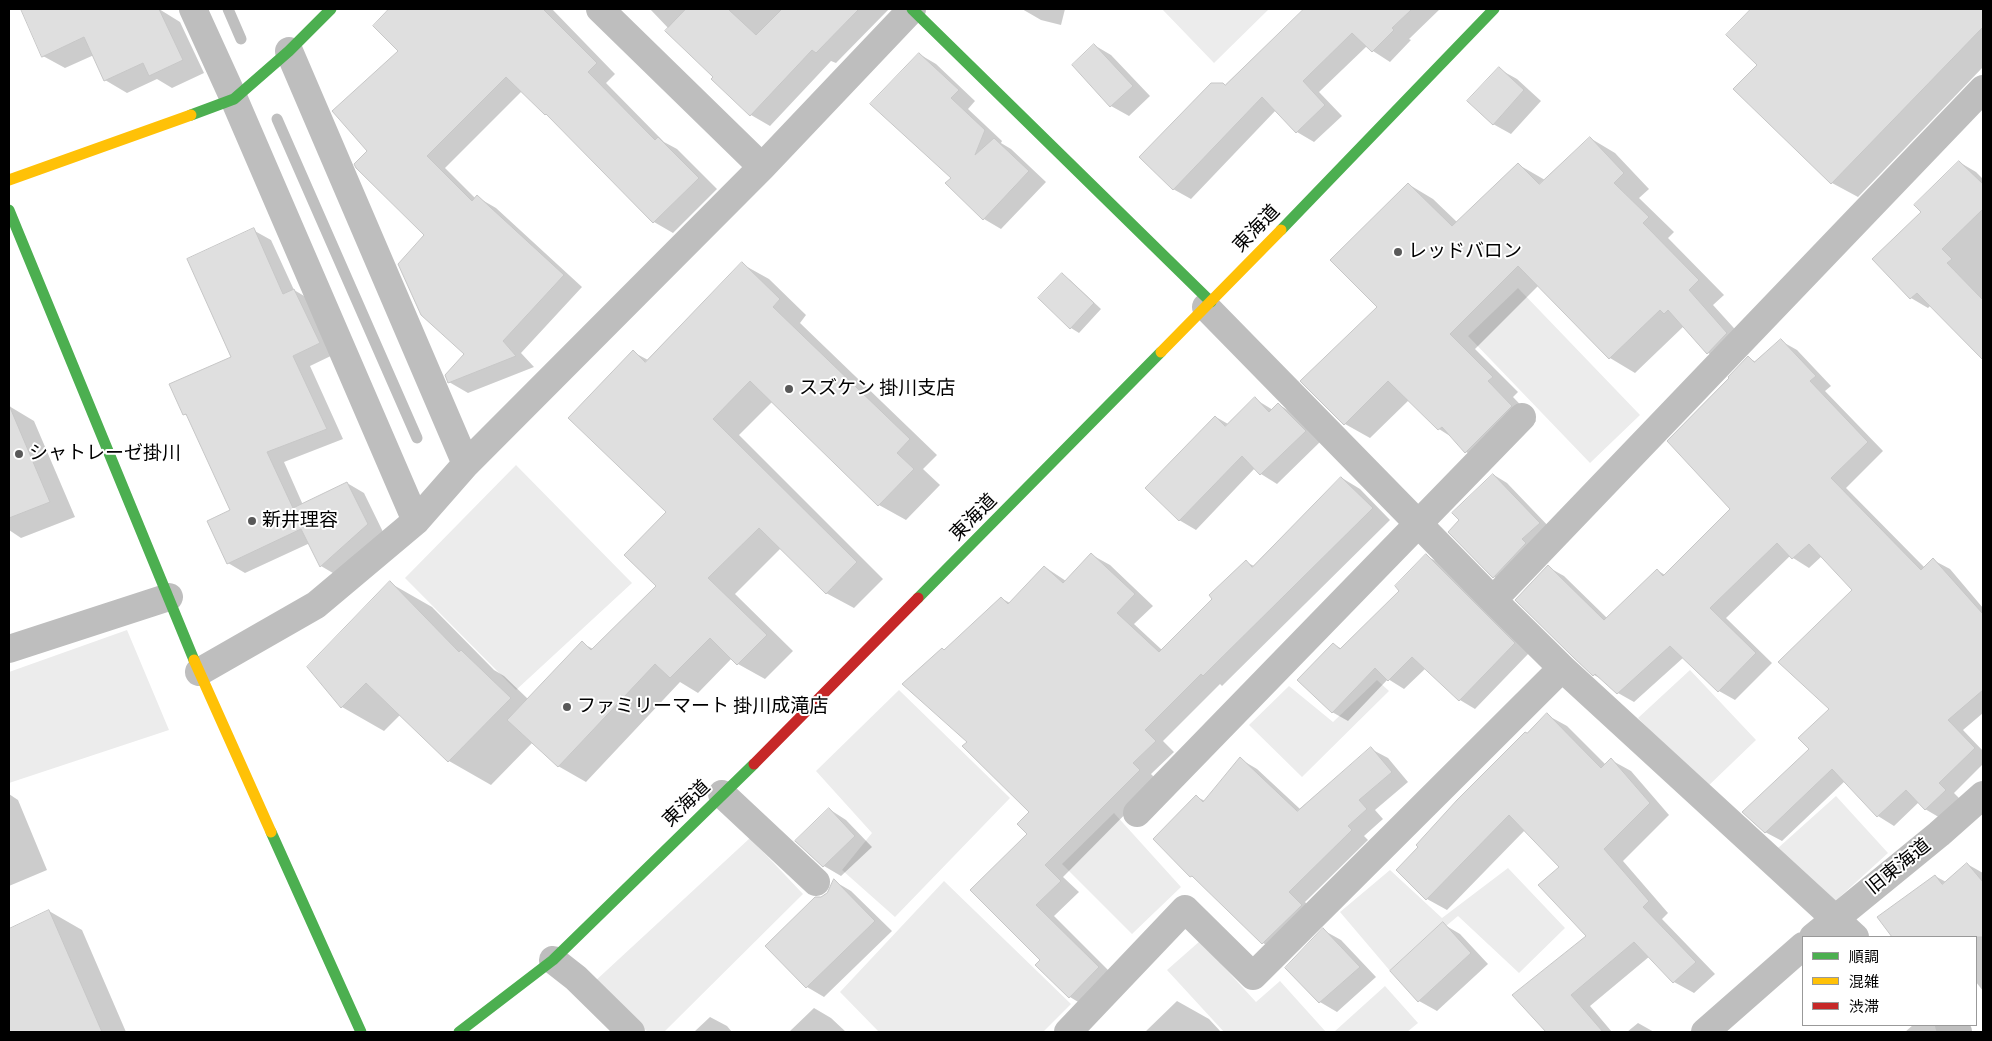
<!DOCTYPE html>
<html>
<head>
<meta charset="utf-8">
<style>
	body { margin:0 }
	#map { position:relative; width:1992px; height:1041px; overflow:hidden; background:#fff; font-family:Signika,"Noto Sans JP",sans-serif }
	canvas { display:block }
	.frame { position:absolute; inset:0; border:10px solid #000; pointer-events:none }
	.legend { position:absolute; left:1802px; top:936px; width:175px; height:90px; box-sizing:border-box; background:#fff; border:1px solid #999; margin:0; padding:6px 9px; list-style:none; font-size:15px; color:#000 }
	.legend li { display:flex; align-items:center; gap:10px; height:25px }
	.legend b { width:25px; border:1px solid #999 }
</style>
</head>
<body>
<div id="map">
<canvas width="1992" height="1041"></canvas>
<div class="frame"></div>
<ul class="legend">
<li><b style="height:6px;background:#4caf50"></b>順調</li>
<li><b style="height:6px;background:#ffc107"></b>混雑</li>
<li><b style="height:6px;background:#c62828"></b>渋滞</li>
</ul>
</div>
<script>
const c = document.querySelector('canvas').getContext('2d');
c.lineJoin = 'round';
function fillPath(path, color) {
  c.fillStyle = color;
  c.fill(path, 'evenodd');
}
function stroke(path, color, width, dash) {
  c.strokeStyle = color;
  c.lineWidth = width;
  c.lineCap = dash ? 'butt' : 'round';
  c.setLineDash(dash || []);
  c.stroke(path);
}
function drawText(font, color, halo, rows, align = 'center') {
  c.font = font + ' Signika,"Noto Sans JP",sans-serif';
  c.lineWidth = 4;
  c.setLineDash([]);
  c.textBaseline = 'middle';
  c.strokeStyle = halo;
  c.fillStyle = color;
  for (const [text, x, y, turn = 0] of rows) {
    c.save();
    c.translate(x, y);
    c.rotate((+turn || 0) * Math.PI / 180);
    c.textAlign = isNaN(turn) ? turn : align;
    if (halo) c.strokeText(text, 0, 0);
    c.fillText(text, 0, 0);
    c.restore();
  }
}
const green = new Path2D(`
	M 1162,9 L 1269,9 L 1214,63 Z
	M 1518,288 L 1640,415 L 1590,463 L 1468,336 Z
	M 516,465 L 632,583 L 516,690 L 405,578 Z
	M 127,630 L 169,730 L 9,783 L 9,672 Z
	M 1690,670 L 1756,740 L 1705,789 L 1638,718 Z
	M 1377,680 L 1389,691 L 1302,777 L 1249,725 L 1289,686 L 1333,722 Z
	M 899,690 L 1010,798 L 895,917 L 842,870 L 872,833 L 816,771 Z
	M 1836,796 L 1888,853 L 1831,905 L 1778,848 Z
	M 1114,813 L 1181,887 L 1132,934 L 1062,864 Z
	M 750,838 L 803,894 L 664,1032 L 648,1032 L 593,983 Z
	M 1508,868 L 1565,928 L 1519,973 L 1458,916 L 1391,972 L 1340,912 L 1390,870 L 1442,918 Z
	M 944,881 L 1071,1004 L 1043,1032 L 879,1032 L 840,992 Z
	M 1200,941 L 1256,1002 L 1280,981 L 1326,1032 L 1224,1032 L 1167,970 Z
	M 1385,986 L 1418,1023 L 1407,1032 L 1334,1032 Z`);
const shadow = new Path2D(`
	M 29,9 L 143,9 L 145,15 L 159,9 L 180,22 L 204,73 L 172,88 L 157,79 L 127,93 L 105,80 L 94,55 L 65,68 L 43,56 L 24,11 Z
	M 391,9 L 552,9 L 615,74 L 606,83 L 664,142 L 677,149 L 717,189 L 673,233 L 654,222 L 552,118 L 546,114 L 522,91 L 445,168 L 476,199 L 477,197 L 496,208 L 582,287 L 521,353 L 534,367 L 468,393 L 449,382 L 466,354 L 425,235 L 368,151 L 400,51 L 374,26 Z
	M 650,9 L 889,9 L 836,63 L 831,61 L 770,126 L 751,115 Z
	M 1022,9 L 1065,9 L 1061,25 L 1041,20 Z
	M 1306,9 L 1440,9 L 1409,39 L 1411,40 L 1390,62 L 1373,51 L 1367,46 L 1319,92 L 1342,116 L 1314,142 L 1297,132 L 1276,110 L 1191,199 L 1173,189 L 1225,86 Z
	M 1753,9 L 1983,9 L 1983,67 L 1858,197 L 1832,183 L 1758,64 L 1728,35 Z
	M 1094,45 L 1111,55 L 1150,96 L 1129,116 L 1111,106 Z
	M 919,54 L 936,64 L 975,101 L 968,109 L 1002,141 L 1001,143 L 1011,149 L 1046,182 L 1001,229 L 984,219 Z
	M 1499,69 L 1517,79 L 1541,101 L 1511,134 L 1493,124 Z
	M 1590,138 L 1615,153 L 1649,189 L 1639,198 L 1674,232 L 1668,238 L 1724,295 L 1713,305 L 1752,348 L 1734,367 L 1708,353 L 1684,326 L 1635,373 L 1610,358 L 1539,285 L 1475,349 L 1518,392 L 1513,397 L 1536,421 L 1492,467 L 1466,452 L 1453,438 L 1439,429 L 1409,400 L 1370,438 L 1345,424 L 1378,307 L 1408,184 L 1433,199 L 1457,222 L 1519,165 L 1545,180 Z
	M 1959,162 L 1976,172 L 1983,179 L 1983,353 L 1971,346 L 1931,305 L 1928,308 L 1911,298 L 1923,212 Z
	M 253,230 L 271,240 L 294,290 L 311,300 L 337,353 L 310,366 L 343,439 L 284,462 L 303,505 L 347,483 L 364,493 L 384,534 L 338,576 L 321,566 L 310,543 L 245,573 L 228,563 L 231,511 L 189,417 L 184,414 L 233,358 Z
	M 742,264 L 769,279 L 806,315 L 800,323 L 937,455 L 923,469 L 940,485 L 906,520 L 879,505 L 772,402 L 739,435 L 883,579 L 854,608 L 826,593 L 781,548 L 735,594 L 793,651 L 765,679 L 738,664 L 732,658 L 698,693 L 680,682 L 586,782 L 558,766 L 533,742 L 491,785 L 449,761 L 401,714 L 384,731 L 342,707 L 390,583 L 432,607 L 494,670 L 504,676 L 528,699 L 582,643 L 593,649 L 658,586 L 668,512 L 633,352 L 648,360 Z
	M 1062,275 L 1070,280 L 1101,309 L 1079,333 L 1071,328 Z
	M 1781,341 L 1797,350 L 1831,386 L 1825,391 L 1883,451 L 1846,488 L 1925,568 L 1933,560 L 1950,569 L 1983,608 L 1983,713 L 1963,730 L 1983,751 L 1983,764 L 1954,793 L 1961,800 L 1942,819 L 1925,809 L 1919,802 L 1894,826 L 1878,816 L 1845,781 L 1782,841 L 1765,832 L 1811,750 L 1831,709 L 1854,590 L 1822,556 L 1809,568 L 1790,556 L 1726,618 L 1772,663 L 1735,700 L 1719,691 L 1684,657 L 1634,702 L 1618,693 L 1605,681 L 1594,675 L 1548,567 L 1564,576 L 1607,618 L 1657,570 L 1665,575 L 1732,509 L 1749,358 L 1756,362 Z
	M 1255,399 L 1273,410 L 1278,404 L 1294,414 L 1321,441 L 1277,484 L 1261,474 L 1255,468 L 1196,530 L 1179,520 L 1216,417 L 1228,424 Z
	M 9,406 L 34,421 L 75,517 L 21,538 L 9,530 Z
	M 1494,475 L 1507,483 L 1553,531 L 1507,584 L 1494,577 L 1461,520 Z
	M 1342,478 L 1360,489 L 1390,520 L 1222,686 L 1220,684 L 1163,741 L 1174,752 L 1151,774 L 1158,781 L 1063,877 L 1079,892 L 1054,916 L 1117,979 L 1088,1008 L 1070,997 L 1042,960 L 1029,834 L 1031,812 L 968,741 L 945,651 L 1001,598 L 1010,603 L 1045,567 L 1066,581 L 1092,555 L 1110,565 L 1153,606 L 1134,624 L 1162,650 L 1214,599 L 1246,562 L 1254,566 Z
	M 1426,556 L 1442,564 L 1529,653 L 1475,709 L 1460,700 L 1426,668 L 1404,689 L 1388,679 L 1348,721 L 1332,712 L 1333,644 L 1342,649 L 1401,591 Z
	M 1547,715 L 1567,726 L 1606,765 L 1611,760 L 1631,771 L 1669,815 L 1623,861 L 1668,913 L 1662,919 L 1715,974 L 1694,993 L 1674,982 L 1650,956 L 1590,1006 L 1612,1032 L 1548,1032 L 1514,995 L 1588,936 L 1560,867 L 1525,830 L 1447,910 L 1427,899 L 1527,734 Z
	M 1371,749 L 1388,758 L 1408,782 L 1375,810 L 1383,819 L 1364,836 L 1368,840 L 1305,902 L 1318,916 L 1280,953 L 1263,943 L 1199,880 L 1191,876 L 1197,797 L 1205,801 L 1240,759 L 1257,769 L 1300,809 Z
	M 9,794 L 18,800 L 47,870 L 9,886 Z
	M 829,809 L 846,820 L 872,847 L 841,876 L 824,866 L 797,841 Z
	M 1967,864 L 1983,873 L 1983,991 L 1976,982 L 1976,937 L 1893,937 L 1879,917 L 1935,876 L 1946,882 Z
	M 834,881 L 851,891 L 892,931 L 824,997 L 807,987 L 766,946 L 828,894 Z
	M 49,911 L 82,930 L 126,1032 L 9,1032 L 9,930 Z
	M 1443,924 L 1460,934 L 1488,964 L 1437,1011 L 1419,1001 Z
	M 1323,930 L 1341,940 L 1376,977 L 1337,1012 L 1320,1002 L 1286,968 Z
	M 1177,1001 L 1209,1019 L 1221,1032 L 1145,1032 Z
	M 814,1008 L 831,1018 L 846,1032 L 789,1032 Z
	M 710,1017 L 727,1026 L 732,1032 L 694,1032 Z
	M 1638,1023 L 1654,1032 L 1655,1032 L 1627,1032 Z
	M 1913,1025 L 1941,1025 L 1948,1032 L 1905,1032 Z`);
const stream = new Path2D(`
	M 228,9 L 241,39
	M 277,119 L 417,438`);
const building = new Path2D(`
	M 21,9 L 159,9 L 183,60 L 149,76 L 143,63 L 104,81 L 84,37 L 42,57 Z
	M 389,9 L 543,9 L 597,63 L 588,72 L 655,140 L 658,137 L 699,178 L 653,223 L 546,114 L 545,115 L 506,77 L 427,156 L 472,201 L 477,195 L 564,275 L 503,341 L 516,356 L 448,383 L 445,375 L 464,354 L 421,315 L 398,264 L 424,235 L 356,168 L 354,164 L 367,151 L 332,111 L 398,51 L 373,26 Z
	M 686,9 L 728,9 L 756,35 L 782,9 L 859,9 L 816,53 L 812,50 L 750,116 L 711,79 L 713,77 L 665,31 Z
	M 1304,9 L 1412,9 L 1392,28 L 1394,30 L 1372,52 L 1352,33 L 1303,81 L 1325,105 L 1296,133 L 1262,97 L 1173,190 L 1139,157 L 1211,83 L 1223,83 L 1225,85 Z
	M 1751,9 L 1983,9 L 1983,27 L 1831,184 L 1733,89 L 1757,65 L 1726,35 Z
	M 1094,44 L 1133,86 L 1110,107 L 1072,65 Z
	M 919,53 L 959,90 L 951,98 L 985,130 L 975,155 L 994,138 L 1029,171 L 983,220 L 945,183 L 951,178 L 870,104 Z
	M 1499,67 L 1524,90 L 1493,125 L 1467,101 Z
	M 1590,137 L 1624,173 L 1614,183 L 1649,217 L 1643,223 L 1699,280 L 1689,290 L 1727,333 L 1707,354 L 1668,310 L 1664,314 L 1660,310 L 1609,359 L 1518,266 L 1450,334 L 1493,377 L 1488,381 L 1512,406 L 1465,453 L 1442,427 L 1438,430 L 1388,381 L 1344,425 L 1300,381 L 1377,307 L 1330,260 L 1408,183 L 1452,226 L 1518,163 L 1539,184 Z
	M 1959,161 L 1983,184 L 1983,209 L 1942,249 L 1952,259 L 1947,263 L 1983,300 L 1983,360 L 1917,293 L 1910,299 L 1872,259 L 1921,212 L 1914,205 Z
	M 254,228 L 283,294 L 294,289 L 320,343 L 293,356 L 327,429 L 267,452 L 293,508 L 347,482 L 368,524 L 320,567 L 301,529 L 227,564 L 207,521 L 230,510 L 186,414 L 183,415 L 169,384 L 231,357 L 187,259 Z
	M 742,262 L 780,299 L 773,307 L 910,439 L 897,453 L 914,469 L 878,506 L 750,381 L 713,419 L 857,562 L 826,594 L 759,528 L 708,578 L 767,635 L 737,665 L 710,638 L 670,678 L 655,664 L 558,767 L 507,720 L 582,641 L 591,650 L 656,586 L 624,555 L 666,512 L 568,418 L 633,350 L 645,362 Z
	M 1062,273 L 1094,303 L 1070,329 L 1038,298 Z
	M 1781,339 L 1816,376 L 1810,381 L 1868,442 L 1831,478 L 1921,570 L 1933,558 L 1983,614 L 1983,690 L 1948,720 L 1975,748 L 1939,783 L 1946,790 L 1925,810 L 1906,790 L 1877,817 L 1832,769 L 1765,833 L 1742,812 L 1809,749 L 1798,738 L 1829,709 L 1778,662 L 1852,590 L 1809,544 L 1792,559 L 1777,543 L 1710,608 L 1756,653 L 1718,692 L 1670,646 L 1617,694 L 1595,674 L 1593,676 L 1573,657 L 1515,600 L 1548,565 L 1604,620 L 1657,569 L 1663,576 L 1730,509 L 1667,441 L 1729,378 L 1728,377 L 1748,356 L 1754,362 Z
	M 1255,397 L 1269,412 L 1278,403 L 1306,431 L 1260,475 L 1242,456 L 1179,521 L 1145,488 L 1215,416 L 1225,426 Z
	M 9,405 L 50,502 L 9,518 Z
	M 1493,474 L 1540,523 L 1522,539 L 1526,543 L 1493,578 L 1448,532 L 1459,520 L 1452,513 Z
	M 1341,477 L 1373,508 L 1203,676 L 1201,674 L 1145,730 L 1156,741 L 1133,763 L 1140,770 L 1045,865 L 1061,881 L 1036,905 L 1099,967 L 1069,998 L 1035,965 L 1040,960 L 970,890 L 1027,834 L 1017,824 L 1029,812 L 962,746 L 967,742 L 902,684 L 942,648 L 944,650 L 1001,597 L 1008,604 L 1044,566 L 1063,583 L 1091,553 L 1135,594 L 1117,613 L 1159,652 L 1212,599 L 1209,595 L 1246,560 L 1252,567 Z
	M 1426,554 L 1515,643 L 1459,701 L 1412,657 L 1388,681 L 1375,668 L 1332,713 L 1297,680 L 1333,643 L 1340,649 L 1399,591 L 1395,586 Z
	M 390,581 L 459,652 L 461,650 L 511,698 L 448,762 L 366,683 L 341,708 L 307,667 Z
	M 1547,713 L 1601,768 L 1611,758 L 1650,803 L 1604,849 L 1649,901 L 1643,907 L 1696,962 L 1673,983 L 1634,942 L 1571,995 L 1603,1032 L 1546,1032 L 1512,995 L 1586,936 L 1538,885 L 1559,867 L 1509,815 L 1426,900 L 1396,870 L 1418,847 L 1416,845 L 1457,800 L 1525,732 L 1527,733 Z
	M 1371,747 L 1392,772 L 1359,800 L 1367,809 L 1348,826 L 1352,830 L 1289,892 L 1302,905 L 1262,944 L 1192,876 L 1190,877 L 1153,839 L 1196,795 L 1203,802 L 1240,757 L 1297,811 Z
	M 829,808 L 855,836 L 823,867 L 795,841 Z
	M 1967,863 L 1983,882 L 1983,937 L 1892,937 L 1877,917 L 1935,875 L 1942,884 Z
	M 834,879 L 875,921 L 806,988 L 765,946 L 815,897 L 821,897 L 827,893 Z
	M 49,910 L 102,1032 L 9,1032 L 9,929 Z
	M 1443,922 L 1471,953 L 1418,1002 L 1390,971 Z
	M 1323,928 L 1360,967 L 1319,1003 L 1285,968 Z`);
const street = new Path2D(`
	M 193,9 L 234,99 L 416,521
	M 600,9 L 762,167
	M 289,51 L 466,464
	M 1206,307 L 1493,600 L 1562,668 L 1855,937
	M 1493,600 L 1983,89
	M 9,649 L 169,597
	M 199,672 L 316,605 L 416,521 L 466,464 L 762,167 L 912,9
	M 722,794 L 816,882
	M 1137,813 L 1522,417
	M 1813,937 L 1939,834 L 1983,795
	M 553,960 L 576,978 L 631,1032
	M 1949,1025 L 1958,1032
	M 1068,1032 L 1185,909 L 1253,976 L 1562,668
	M 1705,1032 L 1803,946`);
const fast = new Path2D(`
	M 912,9 L 1211,302
	M 191,115 L 234,99 L 289,51 L 331,9
	M 9,210 L 194,660
	M 1281,230 L 1494,9
	M 918,598 L 1161,352
	M 271,832 L 361,1032
	M 459,1032 L 553,960 L 754,764`);
const slow = new Path2D(`
	M 9,180 L 191,115
	M 1161,352 L 1281,230
	M 194,660 L 271,832`);
const jam = new Path2D(`
	M 754,764 L 918,598`);
const markers = [
	[1398,252,5,"#595959"],
	[789,389,5,"#595959"],
	[19,454,5,"#595959"],
	[252,521,5,"#595959"],
	[567,707,5,"#595959"]
];
const streetNames = [
	["東海道",1257,229,-46],
	["東海道",974,518,-45],
	["東海道",687,804,-44],
	["旧東海道",1899,867,-39]
];
const poiNames = [
	["レッドバロン",1408,252],
	["スズケン 掛川支店",799,389],
	["シャトレーゼ掛川",29,454],
	["新井理容",262,521],
	["ファミリーマート 掛川成滝店",577,707]
];
fillPath(green, '#ececec');
fillPath(shadow, '#0003');
stroke(stream, '#bfbfbf', 11);
fillPath(building, '#dfdfdf');
stroke(building, '#c7c7c7', 1);
stroke(street, '#bebebe', 28);
stroke(fast, '#4caf50', 11);
stroke(slow, '#ffc107', 11);
stroke(jam, '#c62828', 11);
for (const [x, y, r, color] of markers) {
  const dot = new Path2D();
  dot.arc(x, y, r, 0, 2 * Math.PI);
  c.fillStyle = color;
  c.fill(dot);
  stroke(dot, '#fff', 2);
}
drawText('19px', '#000', '#fff', streetNames);
drawText('19px', '#000', '#fff', poiNames, 'left');
</script>
</body>
</html>
